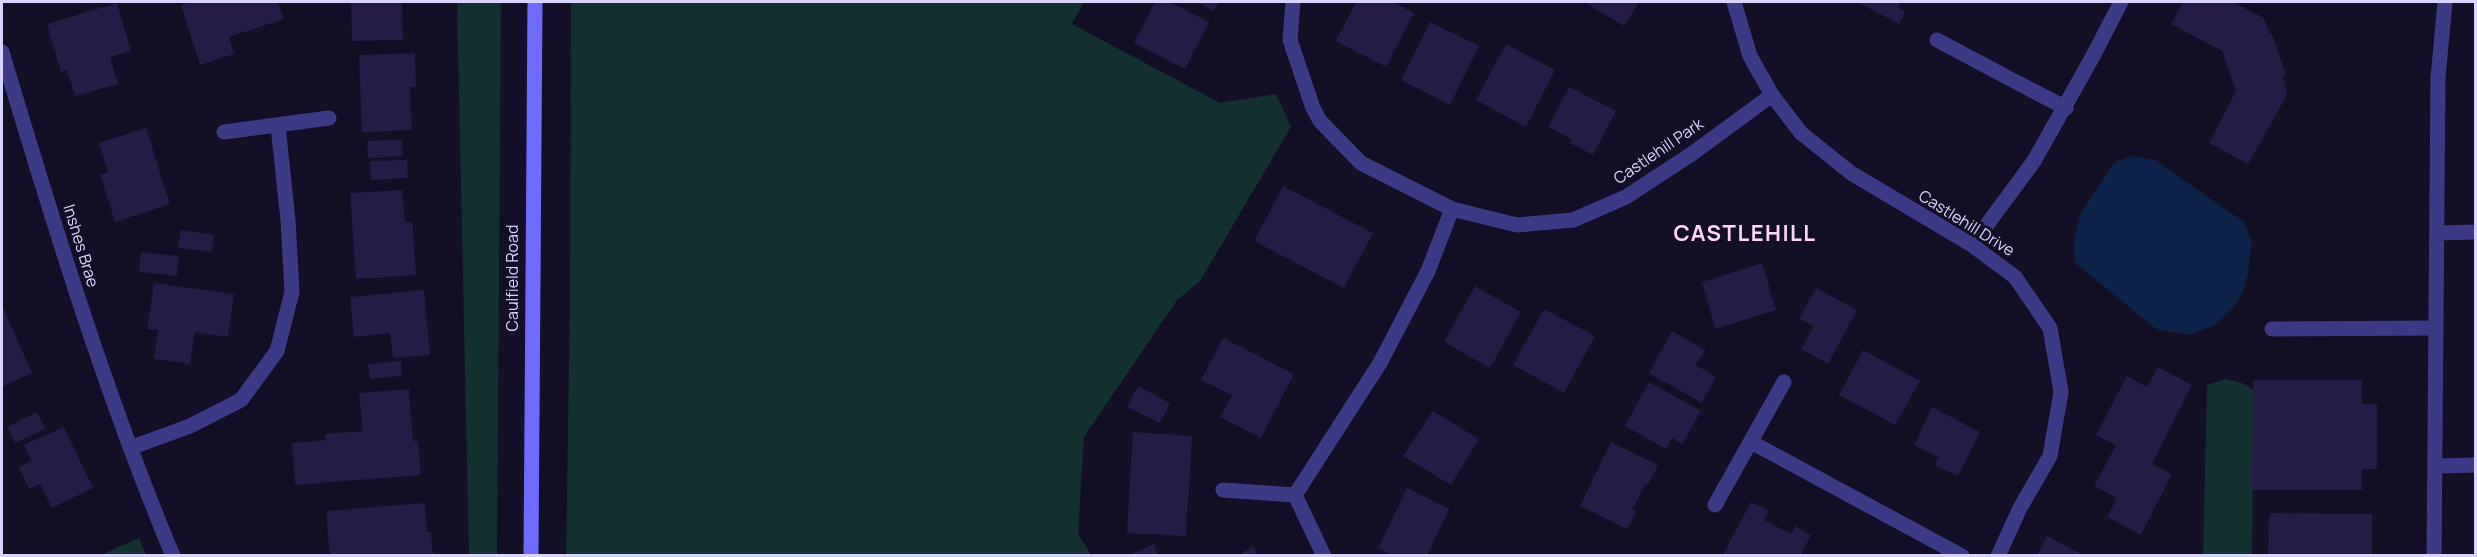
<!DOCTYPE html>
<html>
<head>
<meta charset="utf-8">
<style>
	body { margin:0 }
	#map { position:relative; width:2477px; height:557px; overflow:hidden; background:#130f26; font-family:Manrope,sans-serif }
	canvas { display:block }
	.frame { position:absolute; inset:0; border:3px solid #d9d4ff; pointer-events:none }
</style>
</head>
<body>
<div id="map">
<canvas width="2477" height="557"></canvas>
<div class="frame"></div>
</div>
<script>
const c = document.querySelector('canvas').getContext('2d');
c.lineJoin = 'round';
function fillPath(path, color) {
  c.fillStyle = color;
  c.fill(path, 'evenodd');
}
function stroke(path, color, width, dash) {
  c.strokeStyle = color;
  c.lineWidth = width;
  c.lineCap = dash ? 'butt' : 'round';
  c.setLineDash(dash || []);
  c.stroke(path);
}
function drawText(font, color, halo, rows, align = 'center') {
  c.font = font + ' Manrope,sans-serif';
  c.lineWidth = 6;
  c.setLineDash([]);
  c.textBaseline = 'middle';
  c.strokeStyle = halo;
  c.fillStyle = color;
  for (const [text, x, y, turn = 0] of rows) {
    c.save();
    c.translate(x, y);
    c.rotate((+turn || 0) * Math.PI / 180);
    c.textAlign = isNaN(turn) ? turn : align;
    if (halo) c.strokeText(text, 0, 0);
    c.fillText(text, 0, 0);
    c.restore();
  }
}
const green = new Path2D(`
	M 457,2 L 501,2 L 497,555 L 469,555 Z
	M 571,2 L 1084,2 L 1072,24 L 1220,103 L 1276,94 L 1291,127 L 1200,281 L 1177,300 L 1084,437 L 1078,533 L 1091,555 L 566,555 L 570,305 Z
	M 2226,379 L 2242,383 L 2254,390 L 2252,555 L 2203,556 L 2207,385 Z
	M 139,538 L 146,555 L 101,555 Z`);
const water = new Path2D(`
	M 2132,156 L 2155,160 L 2244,222 L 2252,241 L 2248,274 L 2243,292 L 2232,309 L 2215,325 L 2189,335 L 2156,329 L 2075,263 L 2074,241 L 2080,214 L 2115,162 Z`);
const building = new Path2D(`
	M 192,2 L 278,2 L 284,19 L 229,37 L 234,54 L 200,65 L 181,5 Z
	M 351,2 L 402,2 L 403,40 L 352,41 Z
	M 1155,2 L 1170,2 L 1209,22 L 1185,69 L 1134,43 Z
	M 1197,2 L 1219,2 L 1214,11 Z
	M 1356,2 L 1393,2 L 1414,13 L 1386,67 L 1336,41 Z
	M 1584,2 L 1639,2 L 1624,26 Z
	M 1857,2 L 1901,2 L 1898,8 L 1905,11 L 1899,24 Z
	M 2183,2 L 2232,2 L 2264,18 L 2270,35 L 2272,34 L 2286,75 L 2283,76 L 2287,95 L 2248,164 L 2209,143 L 2236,91 L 2222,51 L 2171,24 Z
	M 117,3 L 131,51 L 110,57 L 118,84 L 75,96 L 67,70 L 61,72 L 47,24 Z
	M 1430,22 L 1479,46 L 1450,105 L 1401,80 Z
	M 1506,44 L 1555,70 L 1526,127 L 1476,100 Z
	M 415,53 L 416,87 L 410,87 L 412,130 L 362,132 L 359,55 Z
	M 1569,87 L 1616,111 L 1593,155 L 1570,143 L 1572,139 L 1548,127 Z
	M 146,128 L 170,204 L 115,222 L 100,175 L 108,172 L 99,143 Z
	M 402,140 L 403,156 L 368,158 L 367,141 Z
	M 407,160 L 408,178 L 371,180 L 370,161 Z
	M 1283,186 L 1373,233 L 1344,288 L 1254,241 Z
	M 402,190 L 405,223 L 412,222 L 416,275 L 356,279 L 350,193 Z
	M 181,230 L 214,235 L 212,252 L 178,248 Z
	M 141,252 L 179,256 L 177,276 L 139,272 Z
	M 1762,263 L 1776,310 L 1715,329 L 1702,282 Z
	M 154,283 L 234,294 L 228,337 L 195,332 L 190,364 L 154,359 L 158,330 L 147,329 Z
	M 1475,286 L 1521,312 L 1490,368 L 1444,342 Z
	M 1816,288 L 1857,310 L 1828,364 L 1801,349 L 1814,326 L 1799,319 Z
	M 424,290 L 430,355 L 393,358 L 390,333 L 354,337 L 350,297 Z
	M 2,305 L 32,373 L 2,387 Z
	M 1544,309 L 1595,336 L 1564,393 L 1513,365 Z
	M 1672,331 L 1705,350 L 1696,365 L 1716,377 L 1702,403 L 1649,373 Z
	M 1223,338 L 1294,374 L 1261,438 L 1220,417 L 1232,395 L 1201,380 Z
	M 1863,350 L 1920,381 L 1895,425 L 1839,395 Z
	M 401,361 L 402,376 L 370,379 L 368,364 Z
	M 2158,367 L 2192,385 L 2152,464 L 2172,474 L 2141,535 L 2107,517 L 2117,498 L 2094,486 L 2116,445 L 2096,435 L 2127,376 L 2147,387 Z
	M 2253,380 L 2362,380 L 2362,404 L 2377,404 L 2377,469 L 2362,469 L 2362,490 L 2252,490 Z
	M 1649,382 L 1701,411 L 1682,444 L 1672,438 L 1666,449 L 1625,426 Z
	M 1138,386 L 1170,403 L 1160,423 L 1127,407 Z
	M 409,389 L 413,441 L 418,441 L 421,475 L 295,485 L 292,443 L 326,440 L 325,434 L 363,431 L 359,393 Z
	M 1932,407 L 1980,432 L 1958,476 L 1935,465 L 1938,457 L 1914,445 Z
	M 1433,411 L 1479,439 L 1451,485 L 1403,456 Z
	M 37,412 L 45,429 L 15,443 L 7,427 Z
	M 64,427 L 93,488 L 52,508 L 40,484 L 29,489 L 19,467 L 31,461 L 24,445 Z
	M 1133,432 L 1192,436 L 1186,536 L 1127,533 Z
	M 1611,442 L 1658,465 L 1648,485 L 1645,484 L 1633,509 L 1637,511 L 1627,529 L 1580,506 Z
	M 1407,488 L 1449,509 L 1427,556 L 1394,556 L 1378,548 Z
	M 1751,502 L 1769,511 L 1764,520 L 1791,534 L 1795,526 L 1811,535 L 1800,556 L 1722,556 Z
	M 425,503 L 427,533 L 431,532 L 433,556 L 330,556 L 326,511 Z
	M 2269,513 L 2372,514 L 2372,556 L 2268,556 Z
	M 2047,536 L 2085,556 L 2037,556 Z
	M 1154,544 L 1158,556 L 1127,556 Z
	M 1253,547 L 1258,556 L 1236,556 Z`);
const lane = new Path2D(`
	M 1937,40 L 2018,83
	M 2093,56 L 2121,2
	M 2272,329 L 2435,328
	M 2435,466 L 2476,465`);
const street = new Path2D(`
	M 1293,2 L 1290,40 L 1313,108 L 1320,121 L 1361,163 L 1452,209 L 1517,225 L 1573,220 L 1626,197 L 1693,153 L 1772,95
	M 1734,2 L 1750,56 L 1772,95 L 1801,133 L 1851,173 L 1972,245 L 2015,277 L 2050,328 L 2061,392 L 2050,456 L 2020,508 L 1998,556
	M 2,52 C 53,222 104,391 173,556
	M 2018,83 L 2066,108
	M 224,132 L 329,118
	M 2437,233 L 2476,232
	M 1972,245 L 2034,161 L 2093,56
	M 1751,442 L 1962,556
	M 130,448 L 190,426 L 241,400 L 277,351 L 292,292 L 288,220 L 278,126
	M 1223,490 L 1295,495 L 1324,556
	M 1295,495 L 1380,363 L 1428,271 L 1452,209
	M 1715,505 L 1784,382
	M 2434,556 L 2438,78 L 2445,2`);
const secondary = new Path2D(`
	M 531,556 L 535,2`);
const streetNames = [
	["Castlehill Park",1659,152,-34],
	["Castlehill Drive",1966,224,32],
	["Inshes Brae",80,246,73],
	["Caulfield Road",514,278,-90]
];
const districtNames = [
	["CASTLEHILL",1745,235]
];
fillPath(green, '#12302f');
fillPath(water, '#0c2248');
fillPath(building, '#241b47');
stroke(lane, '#3d3a85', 15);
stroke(street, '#3d3a85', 15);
stroke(secondary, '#6f6bff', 15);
drawText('16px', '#d9d4ff', '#130f26', streetNames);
c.letterSpacing = '1.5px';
drawText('bold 22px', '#ffd6f0', '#130f26', districtNames);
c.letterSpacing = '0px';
</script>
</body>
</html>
